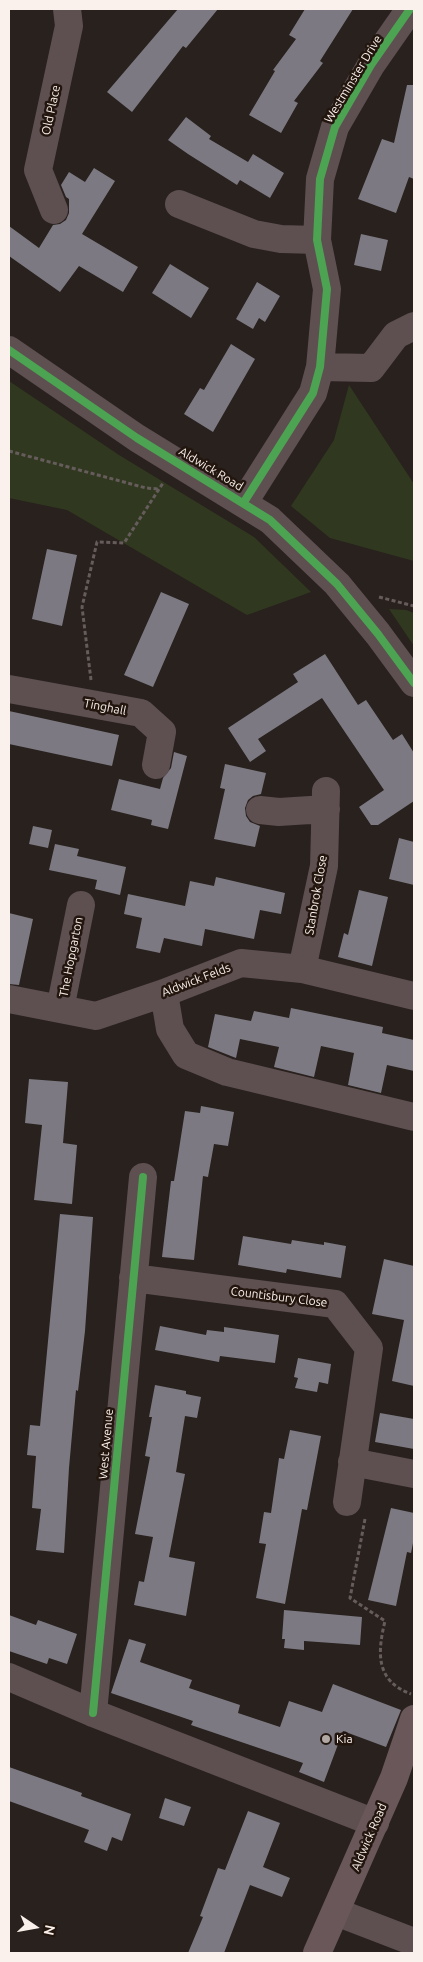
<!DOCTYPE html>
<html>
<head>
<meta charset="utf-8">
<style>
	body { margin:0 }
	#map { position:relative; width:423px; height:1962px; overflow:hidden; background:#28211d; font-family:Ubuntu,sans-serif }
	canvas { display:block }
	.frame { position:absolute; inset:0; border:10px solid #fbf1ec; pointer-events:none }
	.north { position:absolute; left:10px; top:1902px; width:50px; height:50px; -webkit-text-stroke:4px #23160f; paint-order:stroke; rotate:102deg; font-size:14px; font-weight:700; line-height:20px; text-align:center; color:#fbf1ec }
	.north::after { content:''; display:block; margin:auto; width:18px; height:22px; background:#fbf1ec; clip-path:polygon(50% 0,100% 100%,50% 72%,0 100%) }
</style>
</head>
<body>
<div id="map">
<canvas width="423" height="1962"></canvas>
<div class="frame"></div>
<div class="north">N</div>
</div>
<script>
const c = document.querySelector('canvas').getContext('2d');
c.lineJoin = 'round';
function fillPath(path, color) {
  c.fillStyle = color;
  c.fill(path, 'evenodd');
}
function stroke(path, color, width, dash) {
  c.strokeStyle = color;
  c.lineWidth = width;
  c.lineCap = dash ? 'butt' : 'round';
  c.setLineDash(dash || []);
  c.stroke(path);
}
function drawText(font, color, halo, rows, align = 'center') {
  c.font = font + ' Ubuntu,sans-serif';
  c.lineWidth = 5;
  c.setLineDash([]);
  c.textBaseline = 'middle';
  c.strokeStyle = halo;
  c.fillStyle = color;
  for (const [text, x, y, turn = 0] of rows) {
    c.save();
    c.translate(x, y);
    c.rotate((+turn || 0) * Math.PI / 180);
    c.textAlign = isNaN(turn) ? turn : align;
    if (halo) c.strokeText(text, 0, 0);
    c.fillText(text, 0, 0);
    c.restore();
  }
}
const green = new Path2D(`
	M 9,381 L 119,455 L 254,537 L 311,592 L 247,615 L 67,510 L 9,498 Z
	M 349,385 L 414,484 L 414,561 L 330,538 L 291,506 L 334,440 Z
	M 389,609 L 406,610 L 414,613 L 414,646 Z`);
const building = new Path2D(`
	M 178,9 L 218,9 L 186,48 L 183,46 L 132,112 L 107,92 Z
	M 305,9 L 353,9 L 320,61 L 323,63 L 294,101 L 298,103 L 281,133 L 249,115 L 275,71 L 273,70 L 296,39 L 289,35 Z
	M 407,85 L 414,85 L 414,179 L 409,177 L 396,213 L 358,199 L 382,139 L 394,143 Z
	M 186,117 L 211,136 L 209,139 L 248,162 L 253,154 L 284,173 L 270,198 L 240,180 L 237,185 L 188,154 L 168,140 Z
	M 94,168 L 115,181 L 82,234 L 138,267 L 123,292 L 79,266 L 60,292 L 9,256 L 9,226 L 39,248 L 53,225 L 60,224 L 66,220 L 69,213 L 69,199 L 66,197 L 61,185 L 69,172 L 85,182 Z
	M 361,234 L 388,240 L 381,271 L 354,265 Z
	M 170,264 L 209,288 L 191,318 L 152,293 Z
	M 257,282 L 280,296 L 265,322 L 259,318 L 253,329 L 236,319 Z
	M 231,344 L 255,359 L 213,432 L 184,414 L 200,388 L 204,390 Z
	M 47,549 L 77,555 L 62,626 L 32,619 Z
	M 161,592 L 189,604 L 153,687 L 124,675 Z
	M 325,654 L 358,705 L 366,700 L 393,740 L 402,734 L 414,753 L 414,801 L 378,825 L 371,825 L 359,807 L 384,790 L 322,698 L 258,739 L 266,751 L 250,762 L 228,728 L 298,682 L 293,674 Z
	M 9,711 L 119,735 L 112,766 L 9,744 Z
	M 174,752 L 187,756 L 168,829 L 151,825 L 152,820 L 111,810 L 119,779 L 160,789 L 163,778 L 171,768 Z
	M 225,764 L 266,773 L 261,794 L 253,796 L 248,800 L 245,808 L 246,816 L 250,822 L 260,826 L 255,847 L 214,839 L 225,789 L 220,788 Z
	M 33,826 L 52,830 L 48,848 L 29,844 Z
	M 399,838 L 414,842 L 414,885 L 389,879 Z
	M 55,844 L 79,849 L 77,856 L 126,867 L 120,895 L 95,889 L 97,880 L 49,870 Z
	M 216,877 L 285,893 L 281,914 L 260,910 L 254,939 L 205,929 L 202,946 L 164,938 L 160,953 L 136,948 L 142,918 L 124,914 L 128,894 L 185,906 L 190,881 L 214,886 Z
	M 359,890 L 388,897 L 372,966 L 338,957 L 344,933 L 348,935 Z
	M 9,913 L 33,919 L 19,985 L 9,984 Z
	M 291,1008 L 383,1027 L 382,1033 L 414,1040 L 414,1071 L 387,1065 L 381,1093 L 348,1085 L 354,1053 L 321,1046 L 314,1077 L 274,1067 L 279,1047 L 240,1039 L 236,1058 L 208,1047 L 215,1014 L 251,1021 L 254,1011 L 289,1018 Z
	M 29,1079 L 68,1082 L 63,1143 L 77,1145 L 72,1204 L 34,1200 L 42,1125 L 25,1123 Z
	M 201,1106 L 234,1112 L 228,1146 L 214,1144 L 208,1177 L 203,1176 L 194,1260 L 162,1257 L 171,1181 L 174,1181 L 185,1111 L 200,1113 Z
	M 60,1214 L 93,1217 L 85,1331 L 78,1391 L 76,1390 L 69,1468 L 64,1553 L 36,1550 L 41,1509 L 32,1508 L 36,1456 L 27,1455 L 30,1425 L 40,1426 Z
	M 243,1236 L 291,1244 L 292,1240 L 324,1245 L 324,1242 L 346,1246 L 341,1278 L 287,1269 L 286,1273 L 238,1265 Z
	M 384,1259 L 414,1266 L 414,1386 L 392,1381 L 404,1320 L 372,1314 Z
	M 160,1326 L 206,1335 L 207,1330 L 224,1332 L 224,1327 L 279,1335 L 275,1363 L 220,1356 L 219,1362 L 155,1350 Z
	M 298,1358 L 331,1364 L 328,1384 L 319,1382 L 317,1392 L 295,1388 L 298,1378 L 294,1377 Z
	M 155,1385 L 186,1391 L 186,1394 L 201,1397 L 197,1418 L 185,1416 L 176,1472 L 185,1474 L 169,1557 L 195,1562 L 186,1616 L 134,1605 L 139,1581 L 144,1582 L 153,1537 L 135,1534 L 150,1457 L 145,1456 L 152,1417 L 149,1417 Z
	M 380,1413 L 414,1419 L 414,1449 L 375,1442 Z
	M 290,1430 L 321,1436 L 307,1510 L 302,1509 L 285,1604 L 256,1598 L 266,1544 L 259,1543 L 264,1512 L 271,1513 L 279,1458 L 284,1459 Z
	M 391,1508 L 414,1513 L 414,1538 L 411,1553 L 407,1552 L 396,1606 L 368,1600 Z
	M 284,1610 L 362,1617 L 360,1645 L 304,1641 L 304,1650 L 284,1648 L 285,1639 L 282,1639 Z
	M 9,1615 L 36,1625 L 38,1620 L 77,1634 L 67,1664 L 49,1658 L 47,1664 L 9,1651 Z
	M 129,1639 L 146,1644 L 140,1662 L 192,1680 L 189,1688 L 240,1705 L 238,1713 L 280,1727 L 289,1701 L 322,1712 L 333,1684 L 401,1710 L 386,1747 L 343,1731 L 324,1782 L 299,1772 L 303,1763 L 191,1725 L 193,1721 L 111,1693 Z
	M 9,1767 L 82,1793 L 81,1796 L 131,1814 L 122,1841 L 112,1837 L 107,1851 L 84,1842 L 89,1830 L 9,1801 Z
	M 165,1798 L 191,1807 L 184,1826 L 159,1818 Z
	M 248,1811 L 280,1823 L 263,1867 L 290,1878 L 282,1897 L 250,1885 L 224,1953 L 188,1953 L 203,1917 L 200,1916 L 218,1868 L 225,1870 Z`);
const path = new Path2D(`
	M 9,451 L 146,488 L 159,489
	M 379,597 L 414,606
	M 91,680 L 82,607 L 97,542 L 124,543 L 163,483
	M 365,1519 L 350,1598 L 385,1621 C 377,1654 376,1681 411,1694`);
const minor = new Path2D(`
	M 179,204 L 254,234 L 281,239 L 317,240
	M 54,210 L 38,170 L 69,26 L 67,9
	M 9,350 L 137,438 L 270,520 L 337,584 L 378,634 L 414,683
	M 320,367 L 371,368 L 396,335 L 414,326
	M 244,502 L 313,393 L 320,367 L 327,289 L 317,240 L 320,179 L 335,127 L 371,65 L 410,9
	M 9,689 L 141,713 L 162,732 L 156,765
	M 260,810 L 279,812 L 326,809
	M 302,969 L 324,866 L 326,791
	M 164,993 L 170,1029 L 186,1055 L 227,1072 L 414,1117
	M 9,999 L 96,1016 L 164,993 L 241,963 L 302,969 L 414,996
	M 60,1009 L 81,905
	M 133,1278 L 335,1304 L 369,1348 L 347,1502
	M 352,1462 L 414,1474
	M 9,1677 L 93,1713 L 375,1823
	M 93,1713 L 143,1177
	M 336,1912 L 414,1942`);
const major = new Path2D(`
	M 317,1953 L 394,1778 L 414,1719`);
const cycleway = new Path2D(`
	M 9,350 L 137,438 L 270,520 L 337,584 L 378,634 L 414,683
	M 244,502 L 313,393 L 320,367 L 327,289 L 317,240 L 320,179 L 335,127 L 371,65 L 410,9
	M 93,1713 L 143,1177`);
const markers = [
	[326,1739,5,"#b1a8a4"]
];
const streetNames = [
	["Westminster Drive",353,79,-59],
	["Old Place",51,110,-78],
	["Aldwick Road",211,469,31],
	["Tinghall",105,707,11],
	["Stanbrok Close",316,895,-80],
	["The Hopgarton",71,957,-79],
	["Aldwick Felds",196,980,-21],
	["Countisbury Close",279,1297,7],
	["West Avenue",106,1444,-85],
	["Aldwick Road",369,1837,-67]
];
const poiNames = [
	["Kia",336,1739]
];
fillPath(green, '#303920');
fillPath(building, '#7c7982');
stroke(path, '#675c5c', 3, [4, 2.5]);
stroke(minor, '#5e4f51', 28);
stroke(major, '#695759', 28);
stroke(cycleway, '#4ca352', 8);
for (const [x, y, r, color] of markers) {
  const dot = new Path2D();
  dot.arc(x, y, r, 0, 2 * Math.PI);
  c.fillStyle = color;
  c.fill(dot);
  stroke(dot, '#23160f', 2);
}
drawText('12px', '#fbf1ec', '#23160f', streetNames);
drawText('12px', '#fbf1ec', '#23160f', poiNames, 'left');
</script>
</body>
</html>
